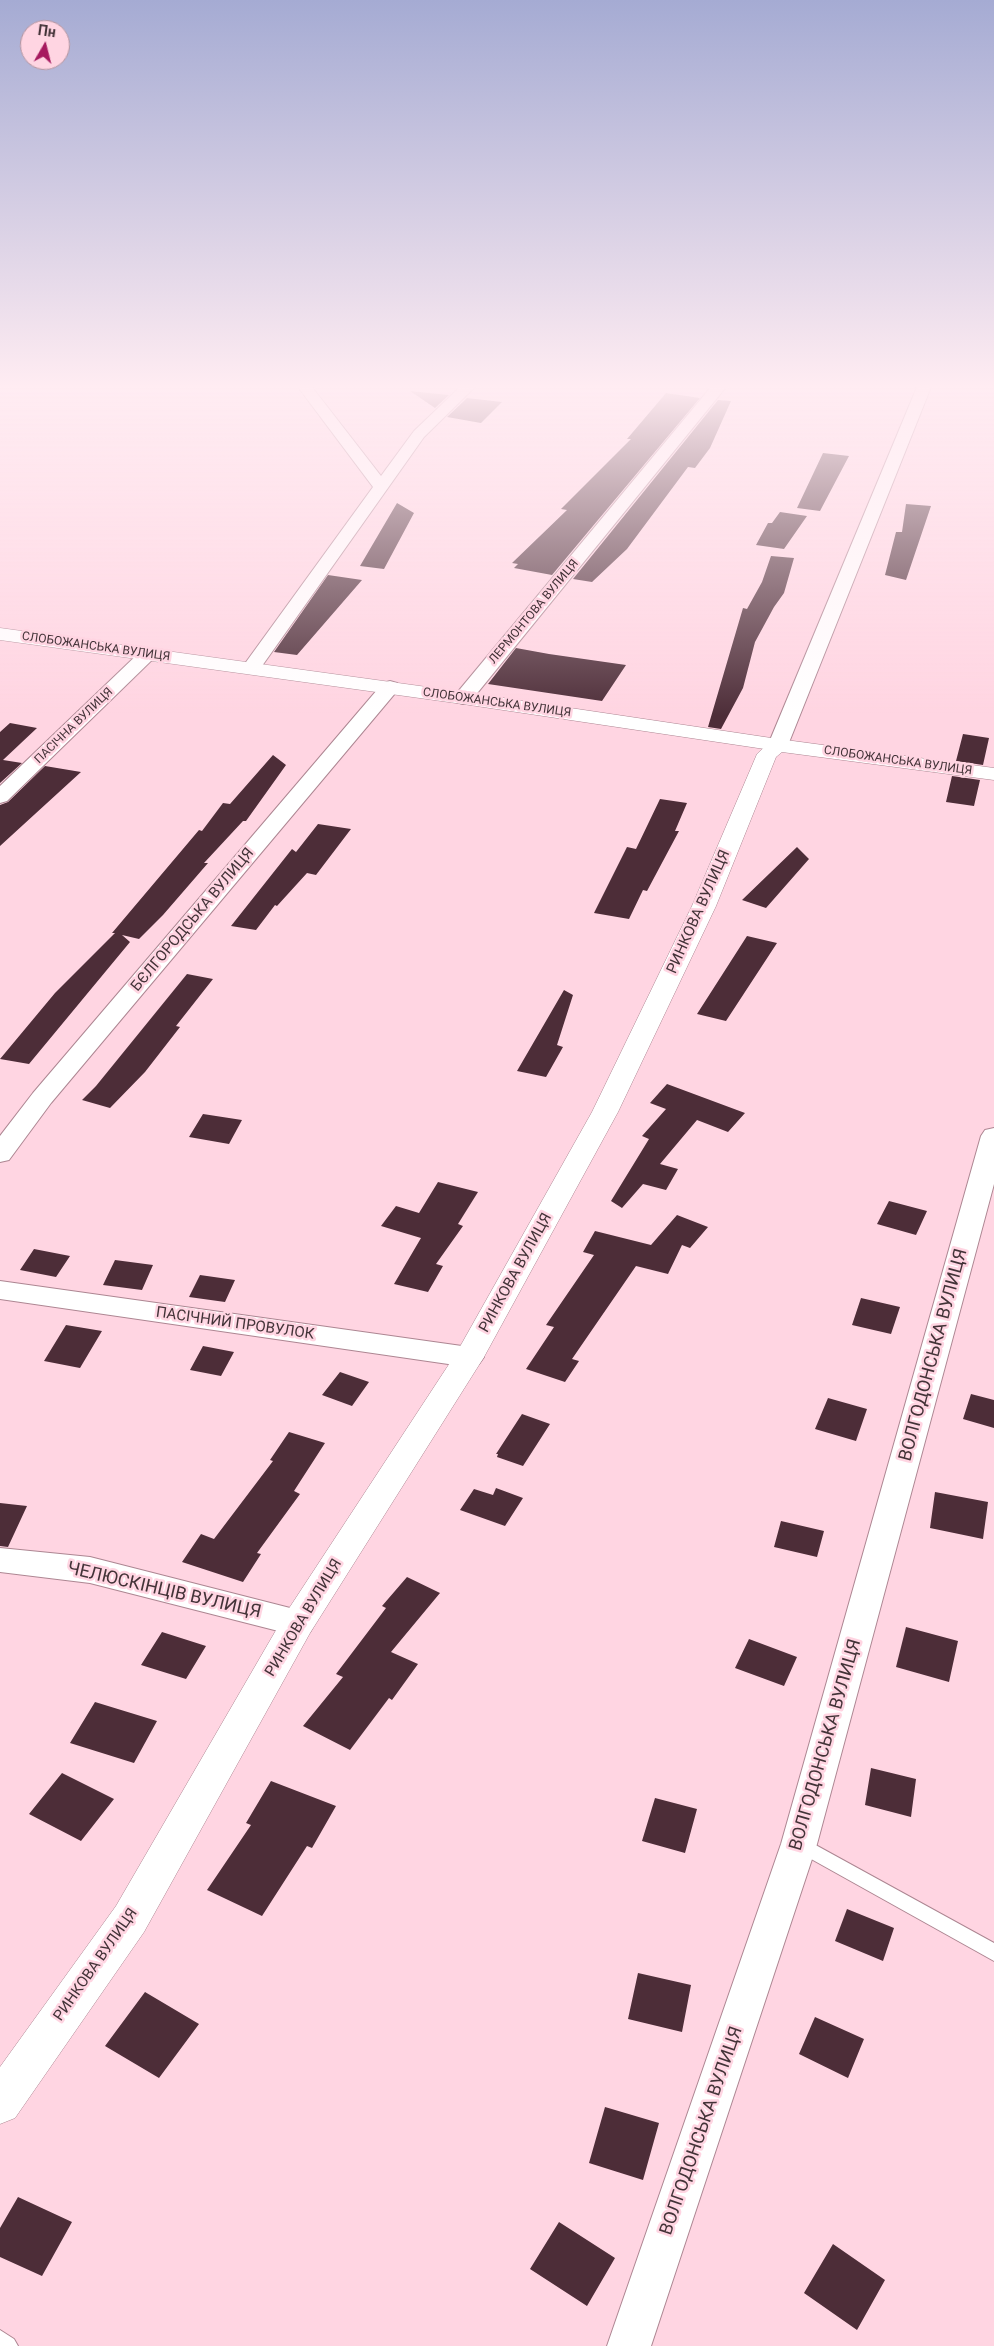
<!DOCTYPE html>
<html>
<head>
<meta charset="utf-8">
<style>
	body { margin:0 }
	#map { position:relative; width:994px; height:2346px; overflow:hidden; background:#ffd5e2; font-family:Roboto,sans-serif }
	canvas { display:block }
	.north { position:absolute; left:20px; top:20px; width:50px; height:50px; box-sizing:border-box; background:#ffd5e2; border:1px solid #b4949e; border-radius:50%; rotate:8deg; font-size:14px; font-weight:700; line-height:20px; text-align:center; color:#433338 }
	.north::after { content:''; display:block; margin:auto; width:18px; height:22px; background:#a61a5f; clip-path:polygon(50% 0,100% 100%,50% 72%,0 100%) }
</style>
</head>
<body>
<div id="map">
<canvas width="994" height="2346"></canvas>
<div class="north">Пн</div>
</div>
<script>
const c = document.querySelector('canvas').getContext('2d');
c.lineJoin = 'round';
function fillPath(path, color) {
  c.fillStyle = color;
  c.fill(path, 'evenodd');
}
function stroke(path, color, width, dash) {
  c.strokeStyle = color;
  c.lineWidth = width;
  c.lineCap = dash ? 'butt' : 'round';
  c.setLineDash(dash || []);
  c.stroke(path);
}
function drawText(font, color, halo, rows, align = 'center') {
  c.font = font + ' Roboto,sans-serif';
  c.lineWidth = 5;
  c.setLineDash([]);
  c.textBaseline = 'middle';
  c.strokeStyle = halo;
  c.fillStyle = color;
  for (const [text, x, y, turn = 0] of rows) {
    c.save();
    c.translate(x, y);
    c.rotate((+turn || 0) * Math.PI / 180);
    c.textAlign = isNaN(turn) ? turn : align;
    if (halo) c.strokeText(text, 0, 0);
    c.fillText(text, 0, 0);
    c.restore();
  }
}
const building = new Path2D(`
	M 410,391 L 449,395 L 435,408 Z
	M 666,393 L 700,398 L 552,575 L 514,568 L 518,564 L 512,563 L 567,510 L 561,509 L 631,439 L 627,439 Z
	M 467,398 L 502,402 L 481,423 L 447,417 Z
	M 718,400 L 731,401 L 710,448 L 695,468 L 688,467 L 627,549 L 592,582 L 573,579 Z
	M 823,453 L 849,456 L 820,511 L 797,508 Z
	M 397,503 L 414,513 L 384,569 L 360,566 Z
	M 906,504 L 931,506 L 906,580 L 885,575 L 896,532 L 902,532 Z
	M 780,512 L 807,516 L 784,549 L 756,545 L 768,523 L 772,523 Z
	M 771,556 L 794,558 L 784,593 L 774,607 L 755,642 L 743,688 L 721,729 L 708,727 L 743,608 L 747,609 L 762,582 Z
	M 328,575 L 362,580 L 297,655 L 274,652 Z
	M 516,648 L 549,654 L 626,665 L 602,701 L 488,684 Z
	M 10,723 L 37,728 L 3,760 L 22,763 L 0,783 L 0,732 Z
	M 963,734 L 989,738 L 983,765 L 956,761 Z
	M 273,755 L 286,765 L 246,821 L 243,821 L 204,863 L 208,863 L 163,915 L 139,939 L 122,935 L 130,942 L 29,1064 L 0,1059 L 55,993 L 115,933 L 112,933 L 199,830 L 202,831 L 223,803 L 230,804 Z
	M 45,766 L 81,772 L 0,846 L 0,805 L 8,802 Z
	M 952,776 L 980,780 L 974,806 L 946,802 Z
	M 660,799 L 687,803 L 675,831 L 679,831 L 647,891 L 643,890 L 629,919 L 594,913 L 627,847 L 636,849 Z
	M 318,824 L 351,829 L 316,875 L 307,873 L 277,906 L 275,905 L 256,930 L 231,926 L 292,849 L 296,852 Z
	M 797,847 L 809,859 L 766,908 L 742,900 Z
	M 747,936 L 777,943 L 726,1021 L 697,1014 Z
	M 187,974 L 213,979 L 176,1026 L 180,1027 L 145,1072 L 110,1108 L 82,1100 L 96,1086 Z
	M 564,990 L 573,995 L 557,1045 L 563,1047 L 546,1077 L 517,1071 Z
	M 667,1084 L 745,1113 L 728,1132 L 697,1120 L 660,1164 L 678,1169 L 666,1190 L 643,1184 L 622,1208 L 611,1201 L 649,1139 L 642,1136 L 666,1109 L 650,1103 Z
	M 203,1114 L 242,1120 L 229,1144 L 189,1137 Z
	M 438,1182 L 478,1192 L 458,1224 L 463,1226 L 436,1264 L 443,1266 L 428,1292 L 394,1284 L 421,1238 L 381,1226 L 396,1206 L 419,1213 Z
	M 889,1201 L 927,1211 L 916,1235 L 877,1224 Z
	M 677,1215 L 708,1227 L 690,1248 L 682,1245 L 668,1274 L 636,1266 L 572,1359 L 579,1361 L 565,1382 L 526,1369 L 554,1327 L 546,1325 L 594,1255 L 583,1252 L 595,1231 L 651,1245 Z
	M 34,1249 L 70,1256 L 56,1277 L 20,1270 Z
	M 115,1260 L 153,1265 L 142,1290 L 103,1285 Z
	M 200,1275 L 235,1280 L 225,1302 L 189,1297 Z
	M 861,1298 L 900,1307 L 891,1334 L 852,1325 Z
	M 66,1325 L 102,1331 L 80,1368 L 44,1361 Z
	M 203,1346 L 234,1352 L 221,1376 L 190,1370 Z
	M 340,1372 L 369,1382 L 352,1406 L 322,1395 Z
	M 971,1394 L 994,1400 L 994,1428 L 963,1419 Z
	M 828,1398 L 867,1409 L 856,1441 L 815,1429 Z
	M 522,1414 L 550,1424 L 523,1466 L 497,1457 L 498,1454 L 496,1454 Z
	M 289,1432 L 325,1443 L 294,1491 L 300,1494 L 257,1553 L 261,1554 L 243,1582 L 182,1562 L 201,1534 L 214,1539 L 273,1461 L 270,1460 Z
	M 496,1488 L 523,1498 L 505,1526 L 460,1510 L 474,1489 L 493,1495 Z
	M 935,1492 L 988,1502 L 983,1539 L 930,1528 Z
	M 0,1503 L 27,1506 L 8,1547 L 0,1546 Z
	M 781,1521 L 824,1531 L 817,1557 L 774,1547 Z
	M 407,1577 L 440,1593 L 391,1652 L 418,1664 L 392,1700 L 389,1698 L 350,1750 L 303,1726 L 343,1677 L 336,1674 L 386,1608 L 382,1606 Z
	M 906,1627 L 958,1641 L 949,1682 L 896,1667 Z
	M 162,1632 L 206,1646 L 186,1679 L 141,1665 Z
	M 749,1639 L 797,1657 L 784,1686 L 735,1668 Z
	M 95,1702 L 157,1721 L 134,1763 L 70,1743 Z
	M 871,1768 L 916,1779 L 911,1817 L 865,1805 Z
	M 62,1773 L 114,1799 L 81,1841 L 29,1814 Z
	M 271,1781 L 336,1806 L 312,1848 L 307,1846 L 262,1916 L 207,1890 L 251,1825 L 246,1823 Z
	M 655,1798 L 697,1809 L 685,1853 L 642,1841 Z
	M 847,1909 L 894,1928 L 883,1961 L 835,1941 Z
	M 638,1973 L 691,1985 L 682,2032 L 628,2019 Z
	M 145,1992 L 199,2024 L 159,2078 L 105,2046 Z
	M 815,2017 L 864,2039 L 848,2078 L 799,2054 Z
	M 605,2107 L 659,2123 L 643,2180 L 589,2163 Z
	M 18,2197 L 72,2222 L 42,2276 L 0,2257 L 0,2228 Z
	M 559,2222 L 615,2258 L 587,2306 L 530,2269 Z
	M 833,2244 L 885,2280 L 857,2330 L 804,2293 Z`);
const service = new Path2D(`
	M 801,1837 L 994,1943 L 994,1961 L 795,1850 L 792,1845 L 795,1840 Z
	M 0,2330 L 14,2339 L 18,2346 L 0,2346 Z`);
const minor = new Path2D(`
	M 298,387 L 312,387 L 381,476 L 414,431 L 460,387 L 475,387 L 424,437 L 257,673 L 243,673 L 241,669 L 373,487 Z
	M 711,387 L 726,387 L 470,702 L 463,704 L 456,702 L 454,698 L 456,694 Z
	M 917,387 L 931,387 L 788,745 L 785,749 L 778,751 L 771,749 L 768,745 Z
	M 148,649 L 154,650 L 157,654 L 154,658 L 7,801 L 0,803 L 0,786 L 142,650 Z
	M 390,681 L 397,683 L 399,687 L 397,691 L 51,1103 L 9,1160 L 0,1162 L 0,1136 L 33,1093 L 383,683 Z
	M 994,1128 L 994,1184 L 817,1844 L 651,2346 L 607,2346 L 781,1844 L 981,1136 L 985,1130 Z
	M 0,1281 L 469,1347 L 479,1350 L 484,1357 L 479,1364 L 469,1367 L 0,1299 Z
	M 0,1548 L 90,1557 L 298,1610 L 310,1614 L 315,1623 L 310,1632 L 298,1636 L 90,1583 L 0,1572 Z`);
const tertiary = new Path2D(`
	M 0,628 L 463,692 L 778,739 L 785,741 L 788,745 L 785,749 L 778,751 L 463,704 L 0,640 Z`);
const secondary = new Path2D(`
	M 778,739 L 994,768 L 994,780 L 782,752 L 776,757 L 716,906 L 618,1112 L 484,1357 L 310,1633 L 144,1932 L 15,2118 L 0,2124 L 0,2067 L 116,1906 L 286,1613 L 457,1352 L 592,1112 L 692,906 L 757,754 L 771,741 Z`);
const farStreetnames = [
	["ЛЕРМОНТОВА ВУЛИЦЯ",534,612,-50],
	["СЛОБОЖАНСЬКА ВУЛИЦЯ",96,647,8],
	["СЛОБОЖАНСЬКА ВУЛИЦЯ",497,703,8],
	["ПАСІЧНА ВУЛИЦЯ",74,726,-44],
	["СЛОБОЖАНСЬКА ВУЛИЦЯ",898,761,8]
];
const streetNames = [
	["РИНКОВА ВУЛИЦЯ",699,912,-66],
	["БЄЛГОРОДСЬКА ВУЛИЦЯ",193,920,-50],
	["РИНКОВА ВУЛИЦЯ",516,1273,-61],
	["ПАСІЧНИЙ ПРОВУЛОК",235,1324,8],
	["РИНКОВА ВУЛИЦЯ",304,1618,-59],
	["РИНКОВА ВУЛИЦЯ",96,1965,-55]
];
const nearStreetnames = [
	["ВОЛГОДОНСЬКА ВУЛИЦЯ",934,1355,-75],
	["ЧЕЛЮСКІНЦІВ ВУЛИЦЯ",164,1591,13],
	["ВОЛГОДОНСЬКА ВУЛИЦЯ",826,1745,-74],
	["ВОЛГОДОНСЬКА ВУЛИЦЯ",702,2131,-71]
];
fillPath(building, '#4d2d38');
stroke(service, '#ad8692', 2);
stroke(minor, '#ad8692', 2);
stroke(tertiary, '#ad8692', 1);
stroke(secondary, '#ad8692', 1);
fillPath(service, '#fff');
fillPath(minor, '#fff');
fillPath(tertiary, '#fff');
fillPath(secondary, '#fff');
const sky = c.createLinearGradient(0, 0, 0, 716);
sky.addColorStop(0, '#a5abd3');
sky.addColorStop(0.54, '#ffecf2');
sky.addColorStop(1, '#ffecf200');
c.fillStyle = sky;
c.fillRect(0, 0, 994, 716);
drawText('12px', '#433338', '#ffd5e2', farStreetnames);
drawText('15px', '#433338', '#ffd5e2', streetNames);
drawText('18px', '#433338', '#ffd5e2', nearStreetnames);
</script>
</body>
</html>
